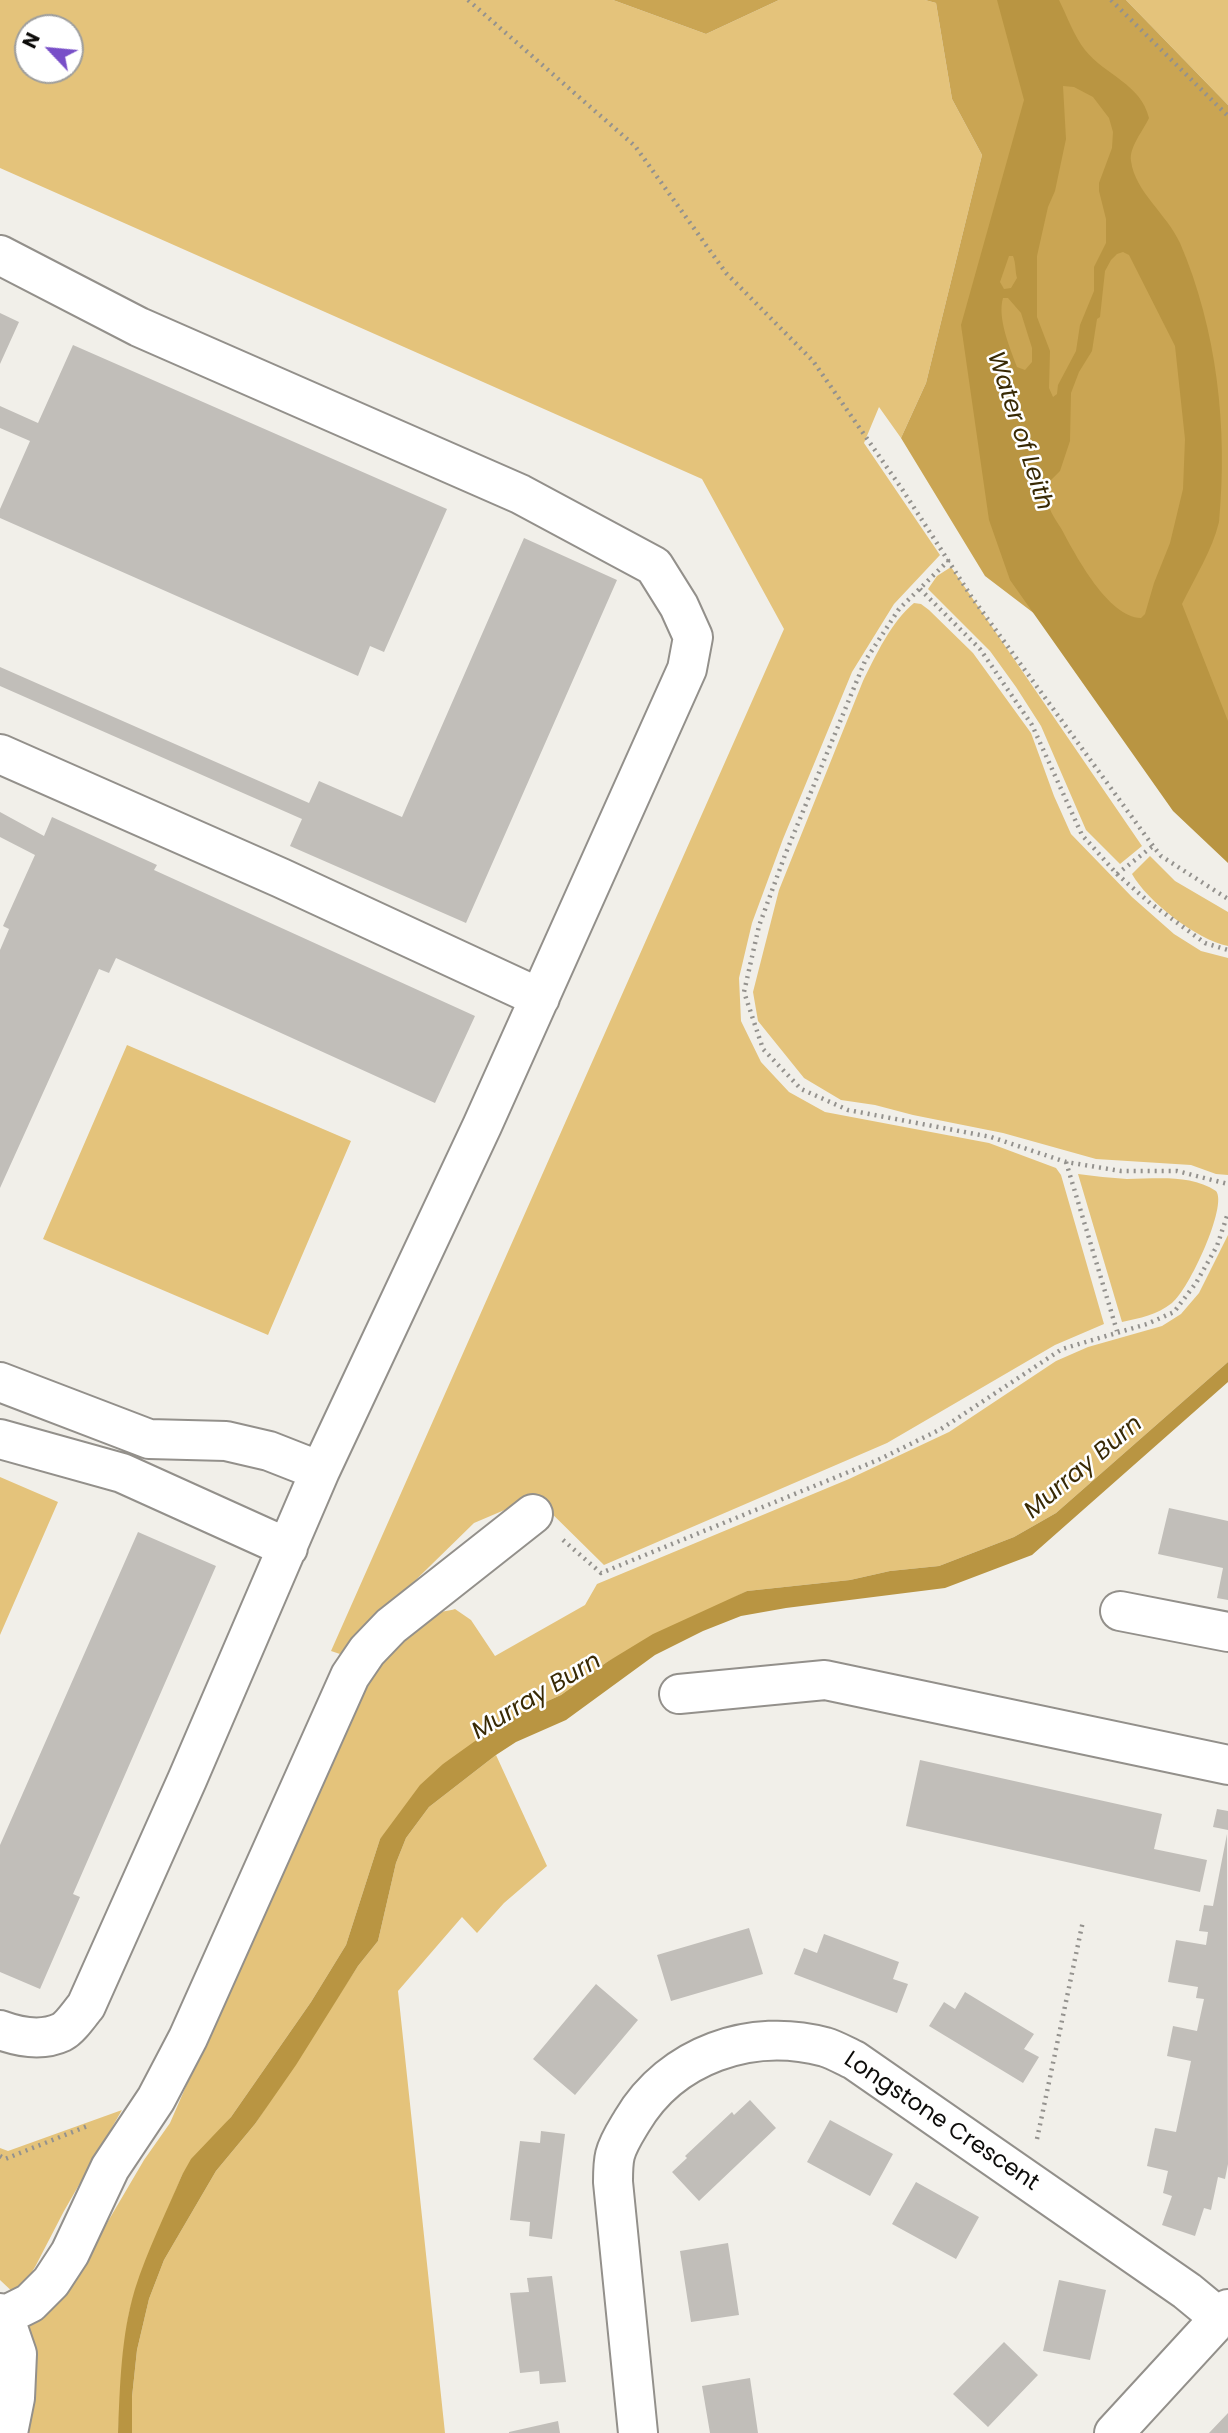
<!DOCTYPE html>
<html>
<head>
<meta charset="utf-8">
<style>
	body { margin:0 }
	#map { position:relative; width:1228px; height:2433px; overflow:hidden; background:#f1efe9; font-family:Poppins,sans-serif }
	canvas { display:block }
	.north { position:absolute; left:14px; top:14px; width:70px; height:70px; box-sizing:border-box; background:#fff; border:2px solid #9e9e9d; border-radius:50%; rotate:296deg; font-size:19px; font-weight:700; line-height:28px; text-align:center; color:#0d0c0a }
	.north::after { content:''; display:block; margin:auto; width:24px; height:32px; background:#784fc8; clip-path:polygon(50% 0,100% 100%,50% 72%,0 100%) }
</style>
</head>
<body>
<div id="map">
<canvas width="1228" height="2433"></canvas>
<div class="north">N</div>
</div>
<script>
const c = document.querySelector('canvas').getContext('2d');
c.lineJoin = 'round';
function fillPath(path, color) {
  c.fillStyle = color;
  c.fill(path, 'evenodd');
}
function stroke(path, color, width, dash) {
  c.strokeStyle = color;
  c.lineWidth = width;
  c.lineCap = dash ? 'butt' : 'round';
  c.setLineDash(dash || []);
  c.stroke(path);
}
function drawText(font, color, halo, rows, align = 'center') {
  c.font = font + ' Poppins,sans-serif';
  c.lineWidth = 5;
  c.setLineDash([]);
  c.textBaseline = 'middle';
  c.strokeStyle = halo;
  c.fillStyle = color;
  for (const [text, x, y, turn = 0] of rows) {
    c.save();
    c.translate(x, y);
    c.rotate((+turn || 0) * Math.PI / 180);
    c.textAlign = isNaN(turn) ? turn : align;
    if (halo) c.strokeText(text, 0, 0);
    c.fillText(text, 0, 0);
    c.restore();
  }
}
const green = new Path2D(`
	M 0,0 L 613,0 L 706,34 L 779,0 L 925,0 L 936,3 L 952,99 L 982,155 L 926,383 L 901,438 L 879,407 L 864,443 L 940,555 L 894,604 L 852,672 L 783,839 L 752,923 L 739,978 L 741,1021 L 761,1062 L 789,1092 L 825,1112 L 989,1143 L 1056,1168 L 1061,1175 L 1104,1324 L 1055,1345 L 887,1443 L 604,1565 L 535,1497 L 474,1523 L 340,1654 L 331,1651 L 784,629 L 702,479 L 0,168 ZM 28,28 L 70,28 L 70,70 L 28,70 Z
	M 1126,0 L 1228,0 L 1228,105 Z
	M 951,567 L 1142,846 L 1120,864 L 1086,830 L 1041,726 L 1016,687 L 990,651 L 928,589 L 937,576 Z
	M 914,603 L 921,604 L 929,610 L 973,653 L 1031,733 L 1054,796 L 1071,834 L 1132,897 L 1174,934 L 1201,951 L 1228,958 L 1228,1175 L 1216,1174 L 1191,1165 L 1096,1159 L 1003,1133 L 913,1115 L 875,1105 L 841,1100 L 804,1078 L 758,1021 L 753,992 L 779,890 L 863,681 C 876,655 891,622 914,603 Z
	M 1150,856 L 1175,881 L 1228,912 L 1228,946 C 1197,940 1147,901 1132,874 Z
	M 127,1045 L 351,1141 L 268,1335 L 43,1239 Z
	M 1078,1174 C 1094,1176 1111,1178 1127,1179 C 1156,1179 1190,1174 1216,1191 C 1228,1205 1189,1290 1172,1303 C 1157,1315 1140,1318 1122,1322 Z
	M 1228,1235 L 1228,1362 L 1056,1513 L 1014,1537 L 939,1566 L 890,1571 L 850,1580 L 747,1591 L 607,1662 L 561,1695 L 503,1721 L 380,1839 L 346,1945 L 311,2002 L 231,2117 L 182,2175 L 136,2288 L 129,2313 L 124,2347 L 118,2433 L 26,2433 L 36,2381 L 29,2323 L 67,2291 L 144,2160 L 170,2123 L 351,1706 C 371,1677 402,1630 434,1614 C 440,1611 449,1611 455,1609 L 471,1620 L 495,1656 L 585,1605 L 597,1584 L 849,1479 L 949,1432 L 1056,1361 L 1088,1347 L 1162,1326 L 1181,1314 L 1199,1293 Z
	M 0,1477 L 58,1502 L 0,1635 Z
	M 496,1755 L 547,1866 L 504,1903 L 477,1933 L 462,1917 L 398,1991 L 445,2433 L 132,2433 L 132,2397 L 137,2350 L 149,2299 L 164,2260 L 216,2171 L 255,2124 L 358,1966 L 378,1941 L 396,1863 L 406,1838 L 429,1807 Z
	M 122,2110 L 64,2211 L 35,2267 L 17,2296 L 0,2280 L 0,2148 L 8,2151 Z`);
const forest = new Path2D(`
	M 613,0 L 779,0 L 706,34 Z
	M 925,0 L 1126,0 L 1228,105 L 1228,807 L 1094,659 L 985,576 L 901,438 L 926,383 L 982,155 L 952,99 L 936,3 Z`);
const water = new Path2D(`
	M 997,0 L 1059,0 C 1067,16 1074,36 1085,50 C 1105,75 1141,84 1149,118 C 1143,131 1129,147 1131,161 C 1135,192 1167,214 1180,243 C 1217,329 1228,428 1219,522 C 1212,551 1195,577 1182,604 L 1228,721 L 1228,863 L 1173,811 L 1010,580 L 989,520 L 961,325 L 1024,100 ZM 1063,86 L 1074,87 L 1093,97 L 1109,118 L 1113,132 L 1112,148 L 1099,183 L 1099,191 L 1106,219 L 1106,243 L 1094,267 L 1094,291 L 1080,325 L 1076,351 L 1058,385 L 1057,394 L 1053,397 L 1049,388 L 1050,351 L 1037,317 L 1037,256 L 1048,207 L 1055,191 L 1066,139 ZM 1123,252 L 1129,255 L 1175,346 L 1185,439 L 1183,489 L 1170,543 L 1154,583 L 1145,614 L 1141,618 C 1108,617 1076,556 1062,530 C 1058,523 1051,514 1049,506 C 1047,499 1049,490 1048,483 L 1060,471 L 1070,441 L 1071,393 L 1079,372 L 1092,351 L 1097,319 L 1100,317 L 1105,271 L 1111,260 L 1117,254 ZM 1009,256 L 1013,256 C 1016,263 1015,271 1017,278 L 1011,288 L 1004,289 L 1000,282 ZM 1003,298 L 1008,298 L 1021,313 L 1032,348 L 1032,362 L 1025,370 L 1017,367 C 1010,348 997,318 1003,298 Z
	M 1228,1362 L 1228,1382 L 1032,1555 L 945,1588 L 786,1608 L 741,1616 L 703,1631 L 655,1655 L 566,1720 L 516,1742 L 496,1755 L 429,1807 L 406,1838 L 396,1863 L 378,1941 L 358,1966 L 296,2065 L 255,2124 L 216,2171 L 164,2260 L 149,2299 L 137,2350 L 132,2397 L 132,2433 L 118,2433 C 120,2386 121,2335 135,2289 C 147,2251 166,2213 182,2175 L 191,2159 L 231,2117 L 311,2002 L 346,1945 L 380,1839 L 420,1785 L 443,1764 L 503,1721 L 561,1695 L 607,1662 L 653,1634 L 747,1591 L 850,1580 L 890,1571 L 939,1566 L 1014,1537 L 1056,1513 Z`);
const building = new Path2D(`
	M 0,313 L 19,322 L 0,364 Z
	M 73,345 L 447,509 L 384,652 L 370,646 L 358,676 L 0,518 L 0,509 L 30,441 L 0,428 L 0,406 L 38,423 Z
	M 524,538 L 617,580 L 466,923 L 290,846 L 302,819 L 0,686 L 0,667 L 309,803 L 319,781 L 402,817 Z
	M 0,812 L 44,836 L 52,817 L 157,865 L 154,870 L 475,1016 L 435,1103 L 116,958 L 109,973 L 99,969 L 0,1188 L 0,950 L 9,929 L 3,926 L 35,855 L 0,837 Z
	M 1169,1508 L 1228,1521 L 1228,1600 L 1217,1598 L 1223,1568 L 1158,1554 Z
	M 138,1532 L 216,1566 L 73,1894 L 80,1897 L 40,1989 L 0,1972 L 0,1845 Z
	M 920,1760 L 1162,1814 L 1154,1849 L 1207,1860 L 1200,1892 L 906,1826 Z
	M 1217,1809 L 1228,1811 L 1228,1830 L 1213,1827 Z
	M 1227,1834 L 1228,2164 L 1225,2179 L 1218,2177 L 1211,2210 L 1204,2208 L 1195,2236 L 1162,2225 L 1172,2196 L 1163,2193 L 1168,2171 L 1147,2166 L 1155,2128 L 1176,2132 L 1191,2061 L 1167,2056 L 1173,2026 L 1197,2031 L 1204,1999 L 1196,1998 L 1198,1987 L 1168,1982 L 1176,1940 L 1206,1945 L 1208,1932 L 1199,1931 L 1204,1905 L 1213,1906 Z
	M 749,1928 L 763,1974 L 671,2001 L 657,1955 Z
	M 824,1934 L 899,1962 L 893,1979 L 908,1984 L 897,2013 L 794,1974 L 804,1948 L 817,1953 Z
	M 596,1984 L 638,2020 L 575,2095 L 533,2059 Z
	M 965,1992 L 1034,2034 L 1024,2049 L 1039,2057 L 1023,2083 L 929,2026 L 944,2002 L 955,2009 Z
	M 750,2100 L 776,2128 L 699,2201 L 672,2172 L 687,2158 L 685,2156 L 732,2112 L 734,2115 Z
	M 830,2120 L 893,2154 L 870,2196 L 807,2162 Z
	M 541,2131 L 565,2134 L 552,2239 L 529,2236 L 530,2222 L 510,2220 L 520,2141 L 540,2143 Z
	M 916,2182 L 979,2217 L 956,2259 L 892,2224 Z
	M 728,2243 L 739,2315 L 691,2322 L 680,2251 Z
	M 552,2276 L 566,2382 L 540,2384 L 539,2371 L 520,2373 L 510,2293 L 529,2292 L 527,2278 Z
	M 1059,2280 L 1106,2290 L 1090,2360 L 1043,2351 Z
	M 1004,2342 L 1038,2375 L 988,2427 L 953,2394 Z
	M 750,2378 L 758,2433 L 710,2433 L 702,2386 Z
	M 1228,2413 L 1228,2433 L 1209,2433 Z
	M 558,2421 L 560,2433 L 509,2433 L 509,2432 Z`);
const path = new Path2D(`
	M 468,0 L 635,146 L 726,273 L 813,361 L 902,489 L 971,596 L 1153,846 L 1161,856 L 1228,899
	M 1111,0 L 1228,116
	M 949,560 L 899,609 L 865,661 L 785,855 L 759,926 L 744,992 L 763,1049 L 801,1089 L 848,1110 L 991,1137 L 1066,1162 L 1121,1171 L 1177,1171 L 1228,1184
	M 920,589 L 980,649 L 1032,725 L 1082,835 L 1117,874 L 1150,903 L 1205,943 L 1228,950
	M 1117,874 L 1153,846
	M 1066,1162 L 1117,1331
	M 563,1540 L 601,1573 L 878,1460 L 941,1429 L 1062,1349 L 1147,1324 L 1174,1312 L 1196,1283 L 1217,1246 L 1228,1213
	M 1037,2139 L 1083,1921
	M 0,2156 L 5,2159 L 90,2125`);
const minor = new Path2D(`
	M 0,255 L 139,327 L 520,494 L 654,566 L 679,606 L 693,637 L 687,669 L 482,1126 L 320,1471 L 187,1780 L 86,2006 C 79,2014 71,2027 62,2032 C 43,2041 19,2037 0,2030
	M 0,754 L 281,878 L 540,998
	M 0,1382 L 149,1439 L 226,1441 L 269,1451 L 320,1471
	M 0,1439 L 122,1473 L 288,1548
	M 1120,1611 L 1228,1632
	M 679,1694 L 825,1680 L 1228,1765
	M 0,2313 L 4,2316 L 17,2354 L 15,2398 L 8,2433
	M 4,2316 L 30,2303 L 51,2282 L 70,2253 L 110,2168 L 156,2099 L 188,2038 L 350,1676 L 367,1651 L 391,1626 L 533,1514
	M 638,2433 L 613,2182 C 613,2173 613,2163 615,2155 C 618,2143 626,2131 632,2121 C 671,2055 751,2027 825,2047 C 835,2050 845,2056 854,2060 L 1187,2291 L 1221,2319
	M 1114,2433 L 1228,2309`);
const streetNames = [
	["Longstone Crescent",941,2122,34]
];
const waterNames = [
	["Water of Leith",1019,431,72],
	["Murray Burn",1084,1468,-40],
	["Murray Burn",537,1697,-31]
];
fillPath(green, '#e4c37b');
fillPath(forest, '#caa553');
fillPath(water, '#b99542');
fillPath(building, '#c1beb9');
stroke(minor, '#93908b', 42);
stroke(path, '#94928e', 4.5, [2, 5]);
stroke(minor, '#fff', 38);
drawText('23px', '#0d0c0a', '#fff', streetNames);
drawText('italic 24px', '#382904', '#fff', waterNames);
</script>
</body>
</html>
